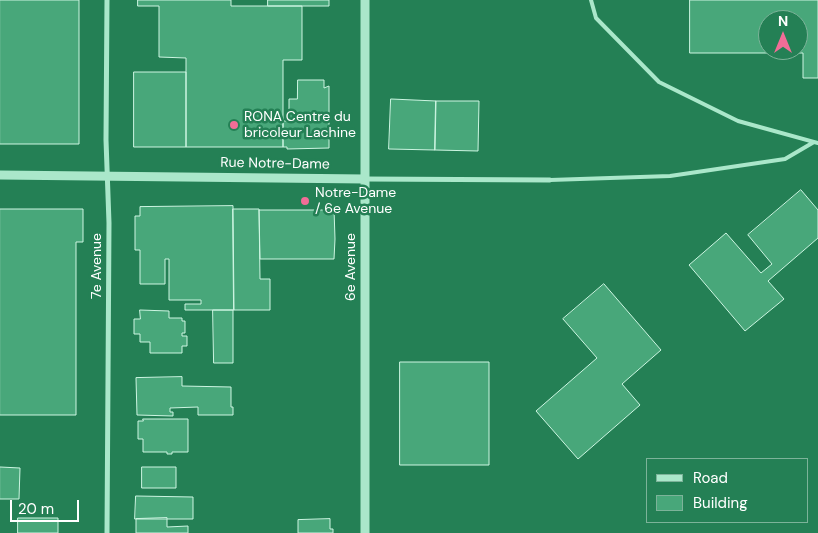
<!DOCTYPE html>
<html>
<head>
<meta charset="utf-8">
<style>
	body { margin:0 }
	#map { position:relative; width:818px; height:533px; overflow:hidden; background:#248055; font-family:"DM Sans",sans-serif }
	canvas { display:block }
	.legend { position:absolute; left:646px; top:458px; width:162px; height:65px; box-sizing:border-box; background:#248055; border:1px solid #7cb399; margin:0; padding:6px 9px; list-style:none; font-size:15px; color:#fff }
	.legend li { display:flex; align-items:center; gap:10px; height:25px }
	.legend b { width:25px; border:1px solid #7cb399 }
	.north { position:absolute; left:758px; top:10px; width:50px; height:50px; box-sizing:border-box; background:#248055; border:1px solid #7cb399; border-radius:50%; rotate:0deg; font-size:14px; font-weight:700; line-height:20px; text-align:center; color:#fff }
	.north::after { content:''; display:block; margin:auto; width:18px; height:22px; background:#f16d97; clip-path:polygon(50% 0,100% 100%,50% 72%,0 100%) }
	.scale { position:absolute; left:10px; top:500px; width:69px; height:22px; box-sizing:border-box; border:2px solid #fff; border-top:0; padding-left:6px; font-size:15px; line-height:18px; white-space:nowrap; color:#fff; -webkit-text-stroke:4px #248055; paint-order:stroke }
</style>
</head>
<body>
<div id="map">
<canvas width="818" height="533"></canvas>
<ul class="legend">
<li><b style="height:6px;background:#aae7ca"></b>Road</li>
<li><b style="height:14px;background:#48a77a"></b>Building</li>
</ul>
<div class="north">N</div>
<div class="scale">20 m</div>
</div>
<script>
const c = document.querySelector('canvas').getContext('2d');
c.lineJoin = 'round';
function fillPath(path, color) {
  c.fillStyle = color;
  c.fill(path, 'evenodd');
}
function stroke(path, color, width, dash) {
  c.strokeStyle = color;
  c.lineWidth = width;
  c.lineCap = dash ? 'butt' : 'round';
  c.setLineDash(dash || []);
  c.stroke(path);
}
function drawText(font, color, halo, rows, align = 'center') {
  c.font = font + ' "DM Sans",sans-serif';
  c.lineWidth = 5;
  c.setLineDash([]);
  c.textBaseline = 'middle';
  c.strokeStyle = halo;
  c.fillStyle = color;
  for (const [text, x, y, turn = 0] of rows) {
    c.save();
    c.translate(x, y);
    c.rotate((+turn || 0) * Math.PI / 180);
    c.textAlign = isNaN(turn) ? turn : align;
    if (halo) c.strokeText(text, 0, 0);
    c.fillText(text, 0, 0);
    c.restore();
  }
}
const building = new Path2D(`
	M 0,0 L 79,0 L 79,144 L 0,144 Z
	M 138,0 L 231,0 L 231,6 L 302,6 L 302,60 L 283,60 L 283,147 L 186,147 L 186,58 L 159,57 L 159,6 L 138,6 Z
	M 268,0 L 329,0 L 329,6 L 268,6 Z
	M 690,0 L 818,0 L 818,78 L 803,78 L 803,53 L 690,53 ZM 768,20 L 798,20 L 798,50 L 768,50 Z
	M 134,72 L 186,72 L 186,147 L 134,147 Z
	M 298,80 L 324,80 L 324,88 L 329,86 L 329,148 L 287,149 L 287,147 L 283,147 L 283,121 L 289,121 L 289,99 L 297,99 Z
	M 391,99 L 436,101 L 435,150 L 389,149 Z
	M 436,101 L 479,101 L 478,151 L 435,150 Z
	M 801,190 L 818,210 L 818,238 L 768,281 L 784,299 L 745,331 L 689,265 L 726,233 L 761,273 L 772,264 L 748,235 Z
	M 233,206 L 234,310 L 185,310 L 185,304 L 201,304 L 201,300 L 169,300 L 169,259 L 165,259 L 165,284 L 140,284 L 140,250 L 135,250 L 135,216 L 140,216 L 140,207 Z
	M 333,208 L 334,209 L 335,239 L 334,259 L 260,259 L 259,210 L 330,210 Z
	M 0,209 L 83,209 L 83,242 L 76,242 L 76,415 L 0,415 Z
	M 233,209 L 259,209 L 260,279 L 270,279 L 270,310 L 234,310 Z
	M 604,284 L 661,350 L 622,384 L 640,405 L 578,459 L 536,411 L 597,358 L 563,319 Z
	M 140,310 L 169,311 L 169,318 L 182,318 L 182,321 L 185,321 L 185,333 L 182,333 L 182,336 L 187,336 L 187,346 L 182,346 L 182,353 L 150,353 L 150,342 L 140,342 L 140,334 L 134,334 L 134,319 L 140,319 Z
	M 213,310 L 233,310 L 233,363 L 214,363 Z
	M 400,362 L 489,362 L 489,465 L 400,465 Z
	M 182,377 L 182,386 L 231,387 L 231,407 L 233,407 L 233,415 L 198,415 L 198,407 L 170,408 L 170,412 L 173,412 L 173,416 L 137,415 L 136,378 Z
	M 143,419 L 188,419 L 188,452 L 172,452 L 172,454 L 167,454 L 167,452 L 143,452 L 143,439 L 138,439 L 138,421 L 143,421 Z
	M 0,467 L 20,468 L 19,499 L 0,499 Z
	M 142,467 L 176,467 L 176,488 L 142,488 Z
	M 136,496 L 193,497 L 193,519 L 135,519 Z
	M 18,518 L 58,518 L 58,533 L 18,533 Z
	M 167,518 L 167,527 L 188,526 L 188,533 L 136,533 L 136,519 Z
	M 330,519 L 330,529 L 333,529 L 333,533 L 298,533 L 298,520 Z`);
const service = new Path2D(`
	M 591,0 L 596,18 L 659,82 L 738,121 L 818,143
	M 550,180 L 670,176 L 785,159 L 814,142`);
const minor = new Path2D(`
	M 365,179 L 550,180
	M 107,533 L 109,223 L 106,140 L 107,0`);
const tertiary = new Path2D(`
	M 0,175 L 365,179
	M 365,533 L 365,0`);
const markers = [
	[234,125,5,"#f16d97"],
	[305,201,5,"#f16d97"]
];
const poiNames = [
	["RONA Centre du",244,117],
	["bricoleur Lachine",244,133],
	["Notre-Dame",315,193],
	["/ 6e Avenue",315,209]
];
const streetNames = [
	["Rue Notre-Dame",275,164,1],
	["7e Avenue",97,266,-90],
	["6e Avenue",351,267,-90]
];
fillPath(building, '#48a77a');
stroke(building, '#cdf5e2', 1);
stroke(service, '#aae7ca', 4);
stroke(minor, '#aae7ca', 5);
stroke(tertiary, '#aae7ca', 9);
for (const [x, y, r, color] of markers) {
  const dot = new Path2D();
  dot.arc(x, y, r, 0, 2 * Math.PI);
  c.fillStyle = color;
  c.fill(dot);
  stroke(dot, '#248055', 2);
}
drawText('14px', '#fff', '#248055', poiNames, 'left');
drawText('14px', '#fff', '#248055', streetNames);
</script>
</body>
</html>
